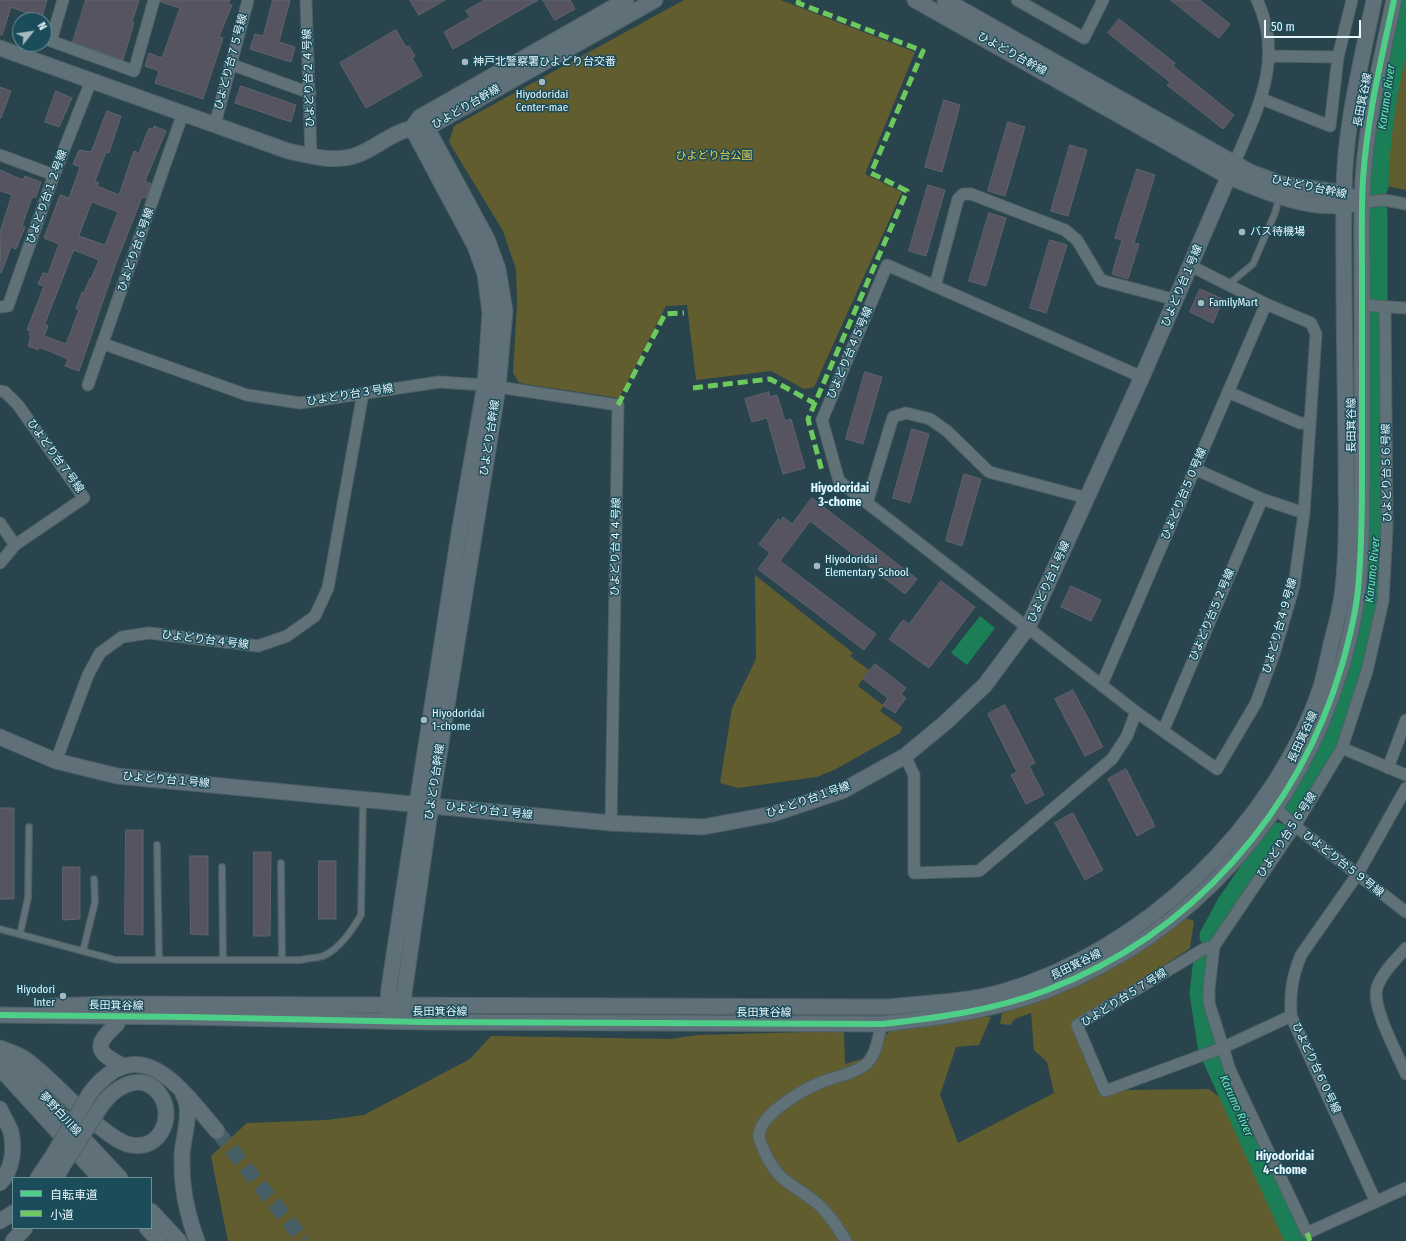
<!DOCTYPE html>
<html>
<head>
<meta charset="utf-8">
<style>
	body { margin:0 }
	#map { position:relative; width:1406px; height:1241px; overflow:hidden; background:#29444c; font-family:"Fira Sans Condensed","Noto Sans JP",sans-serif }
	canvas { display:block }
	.legend { position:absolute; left:12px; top:1177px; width:140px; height:52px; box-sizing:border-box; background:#1b4c5a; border:1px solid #6d919b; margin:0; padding:5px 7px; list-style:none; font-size:12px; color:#e9f8fd }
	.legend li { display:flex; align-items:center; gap:8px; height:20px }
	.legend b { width:20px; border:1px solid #6d919b }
	.north { position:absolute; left:12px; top:12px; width:40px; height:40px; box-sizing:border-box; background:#1b4c5a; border:1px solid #6d919b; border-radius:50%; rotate:60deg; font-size:11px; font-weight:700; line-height:16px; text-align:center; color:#e9f8fd }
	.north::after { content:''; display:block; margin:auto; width:14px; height:18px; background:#a6b9bf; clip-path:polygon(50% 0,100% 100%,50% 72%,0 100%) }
	.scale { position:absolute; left:1264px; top:20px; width:97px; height:18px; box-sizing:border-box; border:2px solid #e9f8fd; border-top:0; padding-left:5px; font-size:12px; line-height:14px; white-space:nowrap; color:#e9f8fd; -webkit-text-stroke:3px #1b4c5a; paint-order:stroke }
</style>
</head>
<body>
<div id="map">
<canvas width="1406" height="1241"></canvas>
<ul class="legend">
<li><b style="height:5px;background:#4dcf88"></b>自転車道</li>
<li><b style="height:5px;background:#6dc95d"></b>小道</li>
</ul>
<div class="north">N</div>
<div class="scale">50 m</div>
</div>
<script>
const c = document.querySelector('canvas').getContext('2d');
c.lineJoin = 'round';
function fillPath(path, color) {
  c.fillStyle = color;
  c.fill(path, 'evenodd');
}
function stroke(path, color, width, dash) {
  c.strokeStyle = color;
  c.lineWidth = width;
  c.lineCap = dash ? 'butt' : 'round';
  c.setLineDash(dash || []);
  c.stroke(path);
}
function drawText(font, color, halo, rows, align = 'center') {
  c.font = font + ' "Fira Sans Condensed","Noto Sans JP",sans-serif';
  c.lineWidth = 3;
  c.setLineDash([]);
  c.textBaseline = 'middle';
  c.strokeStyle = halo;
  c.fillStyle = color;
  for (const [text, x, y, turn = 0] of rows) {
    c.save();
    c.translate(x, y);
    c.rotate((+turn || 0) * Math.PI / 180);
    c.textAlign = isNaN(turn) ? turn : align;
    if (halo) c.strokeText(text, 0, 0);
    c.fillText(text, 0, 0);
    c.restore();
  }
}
const green = new Path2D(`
	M 684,0 L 781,0 L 915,52 L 865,174 L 902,192 L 814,387 L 804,389 L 771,371 L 696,380 L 687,305 L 666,306 L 619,398 L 519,383 L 513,373 L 517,303 L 516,269 L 503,231 L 449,142 L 454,126 Z
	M 1406,10 L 1406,190 L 1382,185 L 1379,118 Z
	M 755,575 L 853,653 L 850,656 L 869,670 L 858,686 L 884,706 L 880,711 L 902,727 L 900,733 L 836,769 L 817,777 L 738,788 L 720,783 L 732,708 L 756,659 Z
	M 1182,917 L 1194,921 L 1190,948 L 1072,1026 L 1099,1094 L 1122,1090 L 1209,1089 L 1223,1100 L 1242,1131 L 1300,1241 L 228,1241 L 211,1156 L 247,1123 L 327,1120 L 364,1115 L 470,1059 L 491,1036 L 670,1039 L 698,1035 L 844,1031 L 845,1064 L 862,1059 L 890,1031 L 941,1024 L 976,1015 L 991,1017 L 979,1045 L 956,1047 L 940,1095 L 958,1143 L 1054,1093 L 1047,1062 L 1034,1050 L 1031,1013 L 1015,1019 L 1010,1025 L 1000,1024 L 1002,1013 L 1051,996 L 1138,953 Z`);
const water = new Path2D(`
	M 980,616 L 995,628 L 967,665 L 951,653 Z`);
const river = new Path2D(`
	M 1377,186 C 1378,126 1390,66 1406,8
	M 1376,303 L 1376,212
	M 1295,808 L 1318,770 L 1342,715 L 1363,656 L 1377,540 L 1376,317
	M 1211,936 L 1229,903 L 1277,834
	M 1205,959 L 1201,993 L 1209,1045
	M 1214,1058 L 1297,1241`);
const building = new Path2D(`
	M 0,0 L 47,0 L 41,20 L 28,20 L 30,14 L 11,7 L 2,35 L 0,34 Z
	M 86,0 L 139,0 L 132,22 L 134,23 L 123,60 L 73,42 Z
	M 161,0 L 230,0 L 228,4 L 232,5 L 219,37 L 223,38 L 203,99 L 155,83 L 159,71 L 145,66 L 149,53 L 162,58 L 180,8 L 161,2 Z
	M 273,0 L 290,0 L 279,42 L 295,47 L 291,62 L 250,49 L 255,34 L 263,36 Z
	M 410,0 L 445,0 L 419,15 Z
	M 485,0 L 538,0 L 453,49 L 444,32 L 470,17 L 466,11 Z
	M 543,0 L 570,0 L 575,9 L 555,20 Z
	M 1171,0 L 1200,0 L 1230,24 L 1219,38 Z
	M 1119,19 L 1175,63 L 1173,66 L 1234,115 L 1223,129 L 1167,85 L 1170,82 L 1108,33 Z
	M 396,30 L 406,47 L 409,46 L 415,56 L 412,58 L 422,76 L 366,108 L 340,63 Z
	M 241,86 L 296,105 L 291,122 L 235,103 Z
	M 0,87 L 11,91 L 1,118 L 0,118 Z
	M 56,91 L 72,98 L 59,127 L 45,122 Z
	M 944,100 L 960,105 L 942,172 L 925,167 Z
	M 107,111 L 121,116 L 109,153 L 106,152 L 95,181 L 99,183 L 97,186 L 119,195 L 134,151 L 139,153 L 149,128 L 153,129 L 154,126 L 166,131 L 145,181 L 151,184 L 146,198 L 142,197 L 115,266 L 79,371 L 65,366 L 68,359 L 39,347 L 38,350 L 28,346 L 31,336 L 29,335 L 30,331 L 27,330 L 44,286 L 38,284 L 43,273 L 48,274 L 59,244 L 44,238 L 60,195 L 69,198 L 80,167 L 73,164 L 79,150 L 91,152 ZM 92,202 L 118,212 L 105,245 L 79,236 ZM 74,250 L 99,260 L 91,279 L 90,278 L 84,293 L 82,292 L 76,309 L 79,310 L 66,344 L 44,336 L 48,326 L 45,324 Z
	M 1008,122 L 1025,127 L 1005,196 L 988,191 Z
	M 1070,145 L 1087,150 L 1068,216 L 1051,211 Z
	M 1137,169 L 1155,175 L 1134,243 L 1139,244 L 1128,279 L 1112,274 L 1122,240 L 1115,238 Z
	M 0,170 L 23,180 L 25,176 L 41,182 L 36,197 L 33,197 L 31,200 L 22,226 L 25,227 L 16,249 L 11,247 L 1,273 L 0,232 L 12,195 L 0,191 Z
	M 928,185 L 945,190 L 926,256 L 909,251 Z
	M 989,213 L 1006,218 L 986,286 L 969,281 Z
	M 1050,240 L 1067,245 L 1046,313 L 1030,308 Z
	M 1200,289 L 1223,299 L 1213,323 L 1190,312 Z
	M 865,372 L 882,377 L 863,444 L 846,439 Z
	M 769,392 L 770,397 L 777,395 L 785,421 L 791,419 L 805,468 L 783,474 L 767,418 L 752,422 L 745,399 Z
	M 912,429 L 929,434 L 910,503 L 893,498 Z
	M 964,474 L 981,479 L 962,546 L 946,541 Z
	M 812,498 L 917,579 L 905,594 L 810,521 L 780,561 L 876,634 L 864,650 L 758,569 L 770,553 L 759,544 L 778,519 L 781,521 L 783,517 L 792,524 Z
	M 941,581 L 975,607 L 929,668 L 889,639 L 903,620 L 909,624 Z
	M 1071,586 L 1101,600 L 1091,621 L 1061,607 Z
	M 875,664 L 906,688 L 901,694 L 906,698 L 895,713 L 883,705 L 888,698 L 863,679 Z
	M 1073,690 L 1103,747 L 1085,756 L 1055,699 Z
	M 1005,705 L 1035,763 L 1029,766 L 1044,795 L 1026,804 L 1011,775 L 1017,772 L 988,714 Z
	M 1126,769 L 1155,826 L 1137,836 L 1108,779 Z
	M 0,808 L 14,808 L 14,899 L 0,899 Z
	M 1073,813 L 1103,870 L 1085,880 L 1055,823 Z
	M 126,830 L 143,830 L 143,935 L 125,934 Z
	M 254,852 L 271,852 L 270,936 L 254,936 Z
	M 190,856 L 208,856 L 208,935 L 191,934 Z
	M 319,861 L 336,861 L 336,919 L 319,919 Z
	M 63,867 L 80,867 L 80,919 L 63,920 Z`);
const secondaryTunnel = new Path2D(`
	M 217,1131 L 304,1241`);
const lane = new Path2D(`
	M 1228,285 L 1253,264 L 1275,213 L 1279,198
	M 157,845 L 159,960
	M 281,863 L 282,960
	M 222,867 L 223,960
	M 0,929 L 116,960 L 301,960 C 308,958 317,958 323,956 C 340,949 352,930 361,915 L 363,801
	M 20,934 L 28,898 L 29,827
	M 83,951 L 95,902 L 94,879`);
const street = new Path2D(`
	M 63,0 L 51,41 L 134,71 L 154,0
	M 306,0 L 311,157
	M 1017,0 L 1084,38 L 1103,0
	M 1269,56 L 1338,57
	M 230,64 L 310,93
	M 1262,99 L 1330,126 L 1338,57 L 1352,0
	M 215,124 L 248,0
	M 0,155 L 54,175
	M 1234,164 C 1257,111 1285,58 1257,0
	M 1362,202 L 1385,200 L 1406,204
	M 935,286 L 958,199 L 963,194 L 971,194 L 1065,230 L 1077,240 L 1101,280 L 1176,300
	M 1362,305 L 1406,308
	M 0,307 L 8,306 L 54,175 L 91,81
	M 1385,307 L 1387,529 L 1383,601 L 1367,671 L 1342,748 L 1295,826 L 1214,946 L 1209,989 L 1209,1003 L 1230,1070 L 1307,1233 L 1406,1188
	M 104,344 L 247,395 L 300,403 L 439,382 L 485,385 L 618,405 L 611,823
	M 1142,377 L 887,265 L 822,420 L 839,481 L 1136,712 L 1217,769 L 1256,703 L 1275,651 L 1294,586 L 1304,513 L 1316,334 L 1311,323 L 1266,304 L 1191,266
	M 88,385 L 183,113
	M 0,391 L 5,392 L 18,405 L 84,498 L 15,545 L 0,563
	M 1228,392 L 1300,423 L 1310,423
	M 1195,469 L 1262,499 L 1304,513
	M 867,503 L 893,417 L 906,413 L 930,419 L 947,431 L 989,472 L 1087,498
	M 0,523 L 15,545
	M 1102,684 L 1266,304
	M 1163,731 L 1262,499
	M 1342,748 L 1406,775
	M 905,756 L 914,775 L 914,873 L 979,871 L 1112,759 L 1127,736 L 1136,712
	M 56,761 L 88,675 L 100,653 L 122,637 L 149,633 L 258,646 L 287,636 L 315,616 L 328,588 L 363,393
	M 1388,768 L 1406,720
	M 1269,802 L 1295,826 L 1406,912
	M 1214,946 L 1202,950 L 1077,1025 L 1105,1091 L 1222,1048 L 1291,1016
	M 1406,948 C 1396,960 1382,972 1377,988 C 1371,1006 1398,1055 1406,1074
	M 1376,1202 L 1291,1016 C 1290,992 1292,977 1301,955 L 1357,875 L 1406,788
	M 846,1241 C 838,1228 830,1215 819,1205 C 796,1185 779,1184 765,1153 C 763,1148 759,1141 759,1136 C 759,1115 800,1092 817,1084 C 832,1077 852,1075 865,1065 C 877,1055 878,1036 882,1024`);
const secondary = new Path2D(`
	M 915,0 L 1229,177 C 1268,193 1310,212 1354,204
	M 945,0 L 1250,172 L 1282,184 L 1344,193 L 1352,197
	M 0,48 L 288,151 C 310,156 335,163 357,155 C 379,147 397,127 421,128
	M 0,737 L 56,761 L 117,776 L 611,823 L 703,827 L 773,814 L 842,791 L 905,756 L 946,722 L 985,685 L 1028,627 L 1142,377 L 1234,164
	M 51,1006 L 108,1004 L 889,1007 C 926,1003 966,1002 1002,992 C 1143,951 1274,827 1321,687 C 1325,673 1328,658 1331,644 C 1336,626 1341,606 1343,588 C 1348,542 1346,495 1346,448 C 1345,364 1343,279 1344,194 C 1344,129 1361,64 1374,0
	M 0,1015 L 186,1017 L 422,1022 L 882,1024 C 938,1018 995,1010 1047,990 C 1192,935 1299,812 1342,665 C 1349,640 1356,614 1358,589 C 1362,550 1362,511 1362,472 C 1362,407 1362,342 1362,277 C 1362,244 1361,211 1363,179 C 1367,118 1381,60 1394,0
	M 401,1015 L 431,805 L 498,387 L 505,311 L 498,269 L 487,239 L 427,128 L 655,0
	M 387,1016 L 389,988 L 414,823 L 460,527 L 485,385 L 490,313 L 485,274 L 475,246 L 412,128 L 420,117 L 436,108 L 626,0
	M 117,1024 C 93,1046 96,1052 123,1066
	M 0,1048 C 8,1051 18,1054 25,1059 C 52,1077 103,1140 131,1145 C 162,1151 177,1112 157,1091 C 139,1071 113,1089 101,1106
	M 1,1051 L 120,1178
	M 0,1068 L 100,1178
	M 90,1093 C 141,1028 181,1089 217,1131
	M 183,1094 C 193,1111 183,1137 182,1155 C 182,1165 182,1174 183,1184 C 185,1204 190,1222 197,1241
	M 0,1109 C 3,1117 9,1125 11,1132 C 15,1149 12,1171 0,1183
	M 38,1178 L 52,1157
	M 56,1178 L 62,1167
	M 151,1211 L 179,1241
	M 0,1221 L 13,1213
	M 147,1228 L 159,1241
	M 13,1241 L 25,1228`);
const secondaryBridge = new Path2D(`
	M 52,1157 L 90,1093
	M 62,1167 L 101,1106`);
const quiet = new Path2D(`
	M 799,0 L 798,3 L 923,51 L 871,173 L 907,191 L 808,419 L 822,471
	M 693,388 L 770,379 L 814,403
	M 618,405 L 665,314 L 684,313
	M 1307,1233 L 1310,1241`);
const cycleway = new Path2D(`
	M 0,1015 L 186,1017 L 422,1022 L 882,1024 C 938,1018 995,1010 1047,990 C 1192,935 1299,812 1342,665 C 1349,640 1356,614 1358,589 C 1362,550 1362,511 1362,472 C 1362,407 1362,342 1362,277 C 1362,244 1361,211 1363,179 C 1367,118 1381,60 1394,0`);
const markers = [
	[465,62,4,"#a6b9bf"],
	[542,82,4,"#a6b9bf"],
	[1242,232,4,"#a6b9bf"],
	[1201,303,4,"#a6b9bf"],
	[817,566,4,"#a6b9bf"],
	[424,720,4,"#a6b9bf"],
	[63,996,4,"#a6b9bf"]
];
const streetNames = [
	["ひよどり台幹線",1012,54,29],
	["ひよどり台７５号線",231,62,-75],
	["ひよどり台２４号線",309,78,-92],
	["長田箕谷線",1363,100,-79],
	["ひよどり台幹線",466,107,-30],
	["ひよどり台幹線",1309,187,12],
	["ひよどり台１２号線",47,197,-70],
	["ひよどり台６号線",136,250,-71],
	["ひよどり台１号線",1182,286,-67],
	["ひよどり台４５号線",850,353,-67],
	["ひよどり台３号線",350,395,-9],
	["長田箕谷線",1352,425,-90],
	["ひよどり台幹線",490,438,-81],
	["ひよどり台７号線",55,456,54],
	["ひよどり台５６号線",1387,473,-91],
	["ひよどり台５０号線",1184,494,-67],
	["ひよどり台４４号線",616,547,-89],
	["ひよどり台１号線",1049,582,-66],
	["ひよどり台５２号線",1212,615,-67],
	["ひよどり台４９号線",1280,626,-74],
	["ひよどり台４号線",205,640,7],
	["長田箕谷線",1303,737,-65],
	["ひよどり台１号線",166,780,5],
	["ひよどり台幹線",435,782,-81],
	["ひよどり台１号線",808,800,-19],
	["ひよどり台１号線",489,811,6],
	["ひよどり台５６号線",1287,835,-57],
	["ひよどり台５９号線",1343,864,38],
	["長田箕谷線",1076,965,-26],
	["ひよどり台５７号線",1124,998,-32],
	["長田箕谷線",116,1006,1],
	["長田箕谷線",440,1012],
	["長田箕谷線",764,1013],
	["ひよどり台６０号線",1316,1068,65],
	["夢野白川線",60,1114,47]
];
const poiNames = [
	["神戸北警察署ひよどり台交番",473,62],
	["Hiyodoridai",542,95,"center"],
	["Center-mae",542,108,"center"],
	["バス待機場",1250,232],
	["FamilyMart",1209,303],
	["Hiyodoridai",825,560],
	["Elementary School",825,573],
	["Hiyodoridai",432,714],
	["1-chome",432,727],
	["Hiyodori",55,990,"right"],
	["Inter",55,1003,"right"]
];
const parkNames = [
	["ひよどり台公園",714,156]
];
const waterNames = [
	["Karumo River",1387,97,-82],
	["Karumo River",1373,570,-84],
	["Karumo River",1236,1106,66]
];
const neighbourhoodNames = [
	["Hiyodoridai",840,489],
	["3-chome",840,503],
	["Hiyodoridai",1285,1157],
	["4-chome",1285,1171]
];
fillPath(green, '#615d2f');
fillPath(water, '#1b7e57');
stroke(river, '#1b7e57', 23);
fillPath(building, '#565461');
stroke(building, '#5f646c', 1);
stroke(secondaryTunnel, '#465f67', 15, [15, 8]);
stroke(lane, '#4d6065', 8);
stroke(street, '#4d6065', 13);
stroke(secondary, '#4d6065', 17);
stroke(lane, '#607278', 5.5);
stroke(street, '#607278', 11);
stroke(secondary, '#5f7079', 15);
stroke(secondaryBridge, '#4d6065', 17, []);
stroke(secondaryBridge, '#5f7079', 15);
stroke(quiet, '#6dc95d', 5, [10, 5]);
stroke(cycleway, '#4dcf88', 6);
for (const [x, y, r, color] of markers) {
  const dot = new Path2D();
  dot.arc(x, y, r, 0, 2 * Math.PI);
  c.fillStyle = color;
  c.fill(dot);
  stroke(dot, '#1b4c5a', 1.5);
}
drawText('11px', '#e9f8fd', '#1b4c5a', streetNames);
drawText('11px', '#e9f8fd', '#1b4c5a', poiNames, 'left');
drawText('11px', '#e6d153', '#1b4c5a', parkNames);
drawText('italic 12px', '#68e9ab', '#1b4c5a', waterNames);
drawText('bold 12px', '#e9f8fd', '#1b4c5a', neighbourhoodNames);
</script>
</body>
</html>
